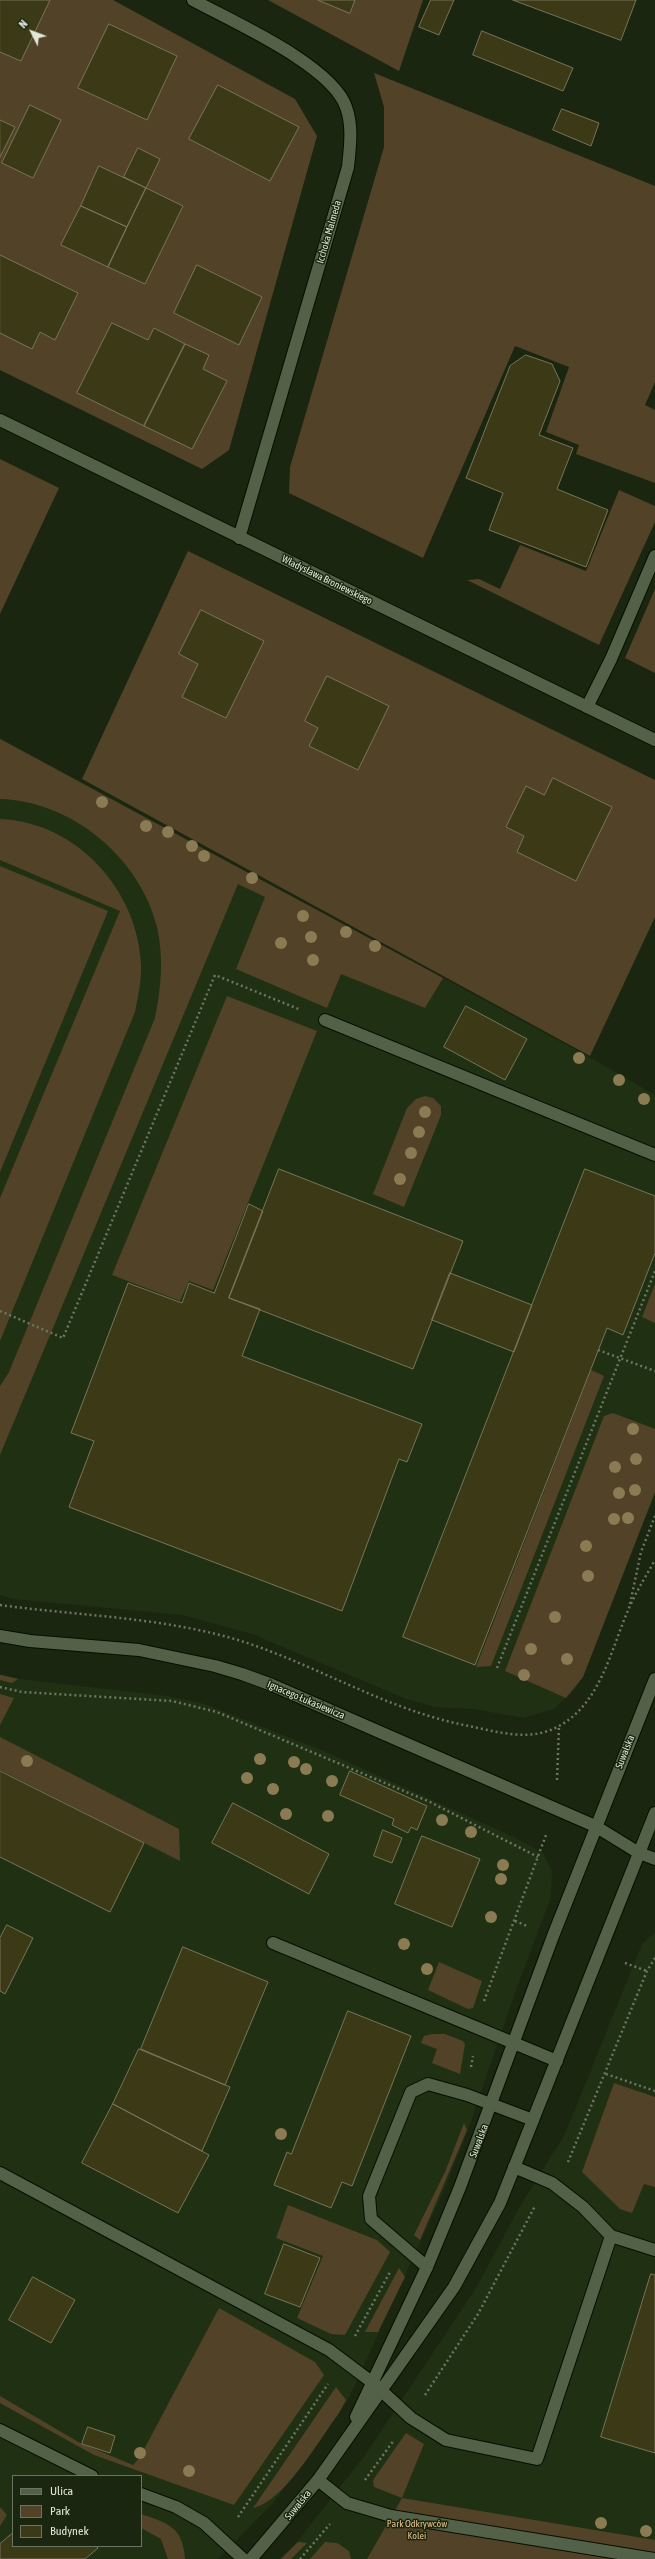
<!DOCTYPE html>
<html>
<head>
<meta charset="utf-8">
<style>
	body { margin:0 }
	#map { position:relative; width:655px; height:2559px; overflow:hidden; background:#1a2610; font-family:"Asap Condensed",sans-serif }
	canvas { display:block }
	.legend { position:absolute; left:12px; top:2475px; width:130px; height:72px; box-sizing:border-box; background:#1a2610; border:1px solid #697461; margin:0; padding:5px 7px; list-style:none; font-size:12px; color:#e0e8da }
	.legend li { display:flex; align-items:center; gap:8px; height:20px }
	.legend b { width:20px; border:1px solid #697461 }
	.north { position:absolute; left:12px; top:12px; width:40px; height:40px; -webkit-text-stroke:3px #1a2610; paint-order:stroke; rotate:312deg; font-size:11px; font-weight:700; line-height:16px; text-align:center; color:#e0e8da }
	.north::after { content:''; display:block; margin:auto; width:14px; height:18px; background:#e0e8da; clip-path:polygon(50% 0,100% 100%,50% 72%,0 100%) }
</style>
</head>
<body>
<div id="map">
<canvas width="655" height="2559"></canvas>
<ul class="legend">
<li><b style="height:5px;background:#526148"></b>Ulica</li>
<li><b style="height:11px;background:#524228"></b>Park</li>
<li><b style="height:11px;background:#3c3916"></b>Budynek</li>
</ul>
<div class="north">N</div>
</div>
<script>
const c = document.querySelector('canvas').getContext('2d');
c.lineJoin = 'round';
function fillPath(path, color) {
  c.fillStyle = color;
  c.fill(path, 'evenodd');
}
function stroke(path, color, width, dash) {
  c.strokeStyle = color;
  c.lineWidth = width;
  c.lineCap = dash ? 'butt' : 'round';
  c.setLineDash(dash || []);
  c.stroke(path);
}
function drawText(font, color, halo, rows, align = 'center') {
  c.font = font + ' "Asap Condensed",sans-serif';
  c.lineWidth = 3;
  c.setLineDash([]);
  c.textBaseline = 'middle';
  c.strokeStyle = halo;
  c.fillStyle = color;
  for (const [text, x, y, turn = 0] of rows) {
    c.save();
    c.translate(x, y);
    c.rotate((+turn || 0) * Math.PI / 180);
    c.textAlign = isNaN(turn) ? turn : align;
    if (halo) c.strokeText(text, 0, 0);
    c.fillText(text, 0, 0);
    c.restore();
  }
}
const built = new Path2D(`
	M 0,738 L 591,1058 L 655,1095 L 655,1494 L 583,1676 L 576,1688 L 554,1709 L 524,1718 L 473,1709 L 435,1707 L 406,1699 L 252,1634 L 182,1615 L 13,1599 L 0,1595 Z
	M 0,1674 L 20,1679 L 167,1696 L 205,1704 L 326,1752 L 516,1838 L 543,1853 L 552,1871 L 551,1897 L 516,1990 L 469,2127 L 444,2190 L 348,2400 L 273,2503 L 218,2559 L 0,2559 ZM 13,2476 L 141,2476 L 141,2546 L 13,2546 Z
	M 655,1932 L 655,2559 L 279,2559 L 297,2542 L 365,2455 L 476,2288 L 519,2208 L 565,2134 L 642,1944 Z`);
const green = new Path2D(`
	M 0,0 L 113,0 L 295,99 L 317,136 L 229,450 L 202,469 L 0,370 Z
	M 268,0 L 423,0 L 399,71 Z
	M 374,73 L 655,186 L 655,382 L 645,405 L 655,410 L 655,483 L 576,454 L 579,445 L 546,432 L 569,367 L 515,346 L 423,558 L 289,493 L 290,467 L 384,147 L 384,107 Z
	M 0,459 L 59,488 L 0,614 Z
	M 619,490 L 655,506 L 655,522 L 599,645 L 467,580 L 479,579 L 500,589 L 520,545 L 586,571 Z
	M 188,551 L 655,780 L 655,917 L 590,1056 L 82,779 Z
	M 655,589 L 655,673 L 625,658 Z
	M 0,739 L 443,978 L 425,1008 L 341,974 L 327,1008 L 236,969 L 265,897 L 238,884 L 0,1455 L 0,1386 L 9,1372 L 155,1018 C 161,988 164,958 157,927 C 140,858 72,801 0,799 Z
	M 0,819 C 76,822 137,889 141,963 C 142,980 138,996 135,1012 L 0,1341 L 0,1198 L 120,911 L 0,860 Z
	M 0,866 L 108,911 L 0,1172 Z
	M 227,996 L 317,1031 L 213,1290 L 189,1281 L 180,1301 L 112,1275 Z
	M 425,1096 L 433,1098 L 441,1106 L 441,1115 L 404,1207 L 373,1194 L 407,1108 L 416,1099 Z
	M 655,1284 L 655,1323 L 642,1317 Z
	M 591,1370 L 604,1376 L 491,1666 L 476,1667 Z
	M 613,1413 L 655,1429 L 655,1492 L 583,1677 L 566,1698 L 505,1671 L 604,1416 Z
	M 0,1675 L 1,1675 L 18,1679 L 12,1683 L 0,1680 Z
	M 0,1694 L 14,1698 L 0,1725 Z
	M 0,1737 L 179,1829 L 180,1861 L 0,1770 Z
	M 439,1962 L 482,1981 L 473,2008 L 468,2009 L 428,1990 Z
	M 432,2034 L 445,2034 L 463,2041 L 465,2044 L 460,2074 L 432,2063 L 437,2049 L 421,2043 L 424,2036 Z
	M 614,2083 L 655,2097 L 655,2187 L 644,2184 L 632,2213 L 620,2209 L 582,2172 Z
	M 464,2123 L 467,2130 L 420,2240 L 414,2235 L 445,2172 Z
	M 288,2205 L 377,2240 L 390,2252 L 345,2335 L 331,2334 L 297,2318 L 323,2256 L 276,2238 Z
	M 399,2268 L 405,2277 L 378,2332 L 365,2332 Z
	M 219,2308 L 315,2362 L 324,2375 L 234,2505 L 94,2455 L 0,2403 L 0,2396 L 80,2443 L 133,2465 L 140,2457 Z
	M 336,2387 L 346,2400 L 339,2413 C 319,2440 285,2501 253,2508 Z
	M 406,2433 L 424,2444 L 402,2498 L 655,2540 L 655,2559 L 367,2559 L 402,2498 L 374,2487 L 373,2480 Z
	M 0,2507 L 7,2515 L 0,2526 Z
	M 141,2514 C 168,2523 183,2527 185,2559 L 168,2559 L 161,2539 L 141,2528 Z
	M 298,2542 L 307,2543 L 291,2559 L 281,2559 Z
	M 325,2542 L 337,2543 L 349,2551 L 351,2559 L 310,2559 Z`);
const building = new Path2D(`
	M 0,0 L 50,0 L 21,61 L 0,52 Z
	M 318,0 L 355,0 L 350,13 Z
	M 431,0 L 454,0 L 439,35 L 419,27 Z
	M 513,0 L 636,0 L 621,40 Z
	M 109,24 L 177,56 L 147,120 L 78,88 Z
	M 482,31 L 573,68 L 563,91 L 473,55 Z
	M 218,85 L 299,127 L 270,181 L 189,139 Z
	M 30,105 L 61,120 L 33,178 L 2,163 Z
	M 562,109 L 599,123 L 591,146 L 553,130 Z
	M 0,120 L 15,127 L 0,157 Z
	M 138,148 L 160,159 L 146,188 L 124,177 Z
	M 99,166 L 146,188 L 127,227 L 81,206 Z
	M 146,188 L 183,206 L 145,284 L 108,267 Z
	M 81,206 L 127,227 L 108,267 L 61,245 Z
	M 0,255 L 78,293 L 55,340 L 40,332 L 32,349 L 0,333 Z
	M 197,265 L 262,297 L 239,345 L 174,313 Z
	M 112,323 L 148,340 L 154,328 L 185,344 L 144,426 L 77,393 Z
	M 185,344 L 209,355 L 203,369 L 227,381 L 192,449 L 144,426 Z
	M 526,355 L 552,364 L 560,381 L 539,435 L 573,448 L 557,489 L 608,510 L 586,567 L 489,530 L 503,493 L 466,478 L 510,366 Z
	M 201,610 L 264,641 L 226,718 L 182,697 L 198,664 L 179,654 Z
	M 327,676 L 389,706 L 358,770 L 309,746 L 318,728 L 305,721 Z
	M 553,778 L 612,807 L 576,881 L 517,852 L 524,836 L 506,827 L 526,786 L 544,795 Z
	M 466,1006 L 527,1039 L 505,1080 L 444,1047 Z
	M 279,1169 L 463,1241 L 413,1369 L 229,1298 Z
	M 585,1169 L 655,1196 L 655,1253 L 623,1335 L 607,1328 L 475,1665 L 403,1637 Z
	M 249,1204 L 263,1211 L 229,1298 L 260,1309 L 242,1356 L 422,1424 L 407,1462 L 399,1459 L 342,1611 L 69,1507 L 94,1441 L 71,1433 L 128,1283 L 182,1303 L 189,1283 L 214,1293 Z
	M 450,1273 L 532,1305 L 514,1352 L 432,1320 Z
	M 0,1771 L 144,1843 L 110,1912 L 0,1857 Z
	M 350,1771 L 427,1806 L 417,1830 L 411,1827 L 408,1833 L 392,1825 L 394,1819 L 340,1795 Z
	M 233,1803 L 329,1854 L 309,1894 L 212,1843 Z
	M 383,1830 L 402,1838 L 392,1863 L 374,1856 Z
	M 422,1836 L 480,1859 L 452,1927 L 395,1904 Z
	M 7,1925 L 33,1938 L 5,1994 L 0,1991 L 0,1938 Z
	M 183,1947 L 268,1982 L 225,2085 L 141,2049 Z
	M 348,2011 L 411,2036 L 352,2186 L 342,2182 L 331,2208 L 274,2185 L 287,2152 L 291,2154 Z
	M 139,2049 L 230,2087 L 202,2151 L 113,2104 Z
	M 113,2104 L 209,2155 L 178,2213 L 82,2163 Z
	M 284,2244 L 320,2258 L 300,2307 L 265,2294 Z
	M 651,2274 L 655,2275 L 655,2453 L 601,2437 Z
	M 33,2277 L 75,2300 L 51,2343 L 9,2320 Z
	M 88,2427 L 115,2436 L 110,2453 L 82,2444 Z
	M 13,2533 L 13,2546 L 96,2546 L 98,2548 L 85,2559 L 0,2559 L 0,2544 Z`);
const path = new Path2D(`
	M 0,1311 L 63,1338 L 215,975 L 301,1010
	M 598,1350 L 655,1371
	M 630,1604 L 641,1552 L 655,1516
	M 0,1605 C 80,1616 161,1617 238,1640 C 315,1664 385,1709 464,1725 C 495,1731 529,1743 559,1726 C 601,1703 611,1649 629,1608 C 636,1592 646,1576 655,1560
	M 497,1668 L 655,1271
	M 0,1687 L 22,1692 L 172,1701 L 217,1712 L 430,1802 L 538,1857
	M 557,1780 L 559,1726
	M 515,1921 L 527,1926
	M 625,1963 L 647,1971
	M 484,2001 L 546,1835
	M 471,2067 L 473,2056
	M 606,2074 L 655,2091
	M 568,2162 L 647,1971 L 655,1958
	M 355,2336 L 390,2272
	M 425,2395 L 478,2314 L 535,2206
	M 365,2480 L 394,2440
	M 238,2517 L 328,2384
	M 300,2559 L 330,2524`);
const lane = new Path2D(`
	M 587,707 L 611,659 L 655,556
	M 325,1020 L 655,1155
	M 639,1853 L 655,1859
	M 273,1943 L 557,2061
	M 514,2167 L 552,2183 L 583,2207 L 611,2236 L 655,2250
	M 0,2173 L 329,2350 L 373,2383 L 411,2418 L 446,2440 L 537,2459 L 611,2236
	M 427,2267 L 371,2219 L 369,2196 L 411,2092 L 428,2084 L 467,2095 L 533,2120
	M 0,2430 L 92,2476
	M 318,2480 L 347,2503 L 391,2516 L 655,2559
	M 141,2494 L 176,2507 L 204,2523 L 243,2559`);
const street = new Path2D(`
	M 193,0 C 231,21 332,65 346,107 C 353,126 350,147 348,167 L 239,538
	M 0,420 L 655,740`);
const secondary = new Path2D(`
	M 0,1636 L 30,1641 L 139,1650 L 215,1666 L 242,1674 L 272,1685 L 595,1826 L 639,1853
	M 356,2417 L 427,2267 L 460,2187 L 553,1936 L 655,1679
	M 251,2559 L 318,2480 L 454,2287 L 500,2203 L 655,1813`);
const trees = [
	[102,802],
	[146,826],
	[168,832],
	[192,846],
	[204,856],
	[252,878],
	[303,916],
	[346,932],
	[311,937],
	[281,943],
	[375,946],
	[313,960],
	[579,1058],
	[619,1080],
	[644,1099],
	[425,1112],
	[419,1132],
	[411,1153],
	[400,1179],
	[633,1429],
	[636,1459],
	[615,1467],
	[635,1490],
	[619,1493],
	[628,1518],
	[614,1519],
	[586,1546],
	[588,1576],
	[555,1617],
	[531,1649],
	[567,1659],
	[524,1675],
	[260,1759],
	[27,1761],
	[294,1762],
	[306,1769],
	[247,1778],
	[332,1781],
	[273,1789],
	[286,1814],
	[328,1816],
	[442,1820],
	[471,1832],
	[503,1865],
	[501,1879],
	[491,1917],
	[404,1944],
	[427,1969],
	[281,2134],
	[140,2453],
	[189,2471],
	[601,2523],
	[646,2531]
];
const streetNames = [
	["Icchoka Malmeda",329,232,-74],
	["Władysława Broniewskiego",327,580,26],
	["Ignacego Łukasiewicza",306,1700,23],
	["Suwalska",625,1752,-68],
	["Suwalska",479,2141,-69],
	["Suwalska",298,2505,-51]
];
const parkNames = [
	["Park Odkrywców",417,2524],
	["Kolei",417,2536]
];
fillPath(built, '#203013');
fillPath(green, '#524228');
fillPath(building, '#3c3916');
stroke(building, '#777558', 1);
stroke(lane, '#050f00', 14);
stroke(street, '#050f00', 14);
stroke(secondary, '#050f00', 14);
stroke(path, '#6c7663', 2.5, [2, 3]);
stroke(lane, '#526148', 12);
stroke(street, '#526148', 12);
stroke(secondary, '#526148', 12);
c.fillStyle = '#8a7b53';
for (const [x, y] of trees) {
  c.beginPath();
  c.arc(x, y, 6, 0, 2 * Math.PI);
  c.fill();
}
drawText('10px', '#e0e8da', '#1a2610', streetNames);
drawText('10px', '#e5c089', '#1a2610', parkNames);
</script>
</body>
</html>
